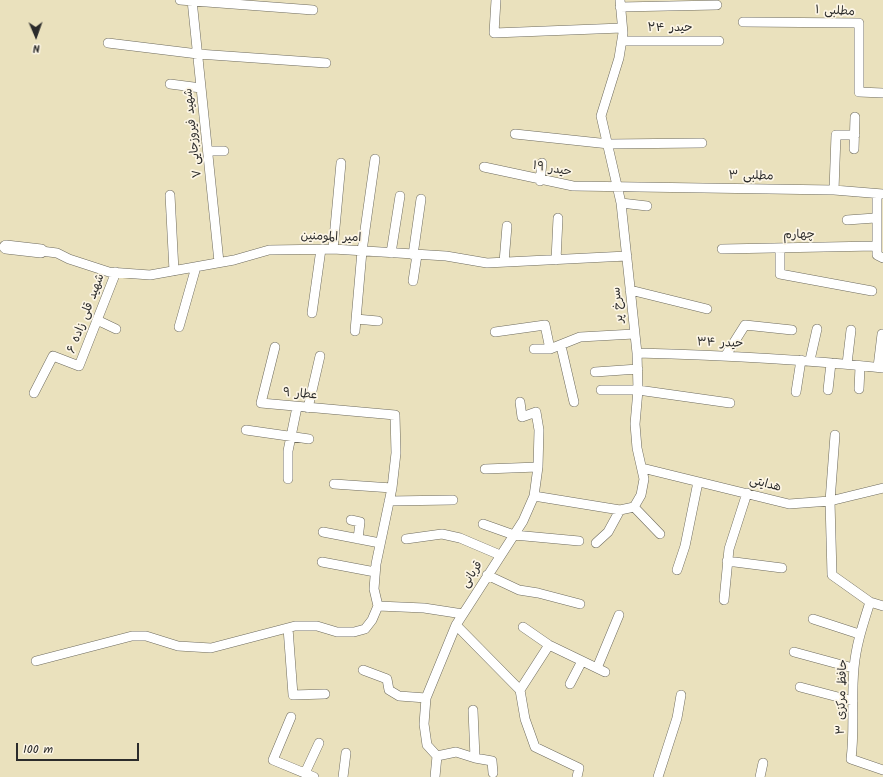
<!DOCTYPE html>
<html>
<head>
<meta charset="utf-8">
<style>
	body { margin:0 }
	#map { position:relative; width:883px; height:777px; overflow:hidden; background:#eae1bd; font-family:Kalam,sans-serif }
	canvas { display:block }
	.north { position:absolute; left:16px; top:16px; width:40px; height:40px; -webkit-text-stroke:3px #fcf5e5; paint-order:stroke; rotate:178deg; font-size:11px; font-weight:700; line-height:16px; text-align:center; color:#2b2b2b }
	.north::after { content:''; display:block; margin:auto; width:14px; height:18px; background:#2b2b2b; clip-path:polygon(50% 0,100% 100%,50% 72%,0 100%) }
	.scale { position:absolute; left:16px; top:743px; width:123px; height:18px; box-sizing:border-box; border:2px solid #2b2b2b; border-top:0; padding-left:5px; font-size:12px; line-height:14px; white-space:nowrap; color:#2b2b2b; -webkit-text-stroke:3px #fcf5e5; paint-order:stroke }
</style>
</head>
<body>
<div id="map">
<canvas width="883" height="777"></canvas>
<div class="north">N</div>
<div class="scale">100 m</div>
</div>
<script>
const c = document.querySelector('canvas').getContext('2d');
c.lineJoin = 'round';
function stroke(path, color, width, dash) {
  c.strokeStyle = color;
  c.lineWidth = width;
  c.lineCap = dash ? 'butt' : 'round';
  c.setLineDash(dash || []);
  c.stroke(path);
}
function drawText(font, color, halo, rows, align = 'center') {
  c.font = font + ' Kalam,"Playpen Sans Arabic",sans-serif';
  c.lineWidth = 3.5;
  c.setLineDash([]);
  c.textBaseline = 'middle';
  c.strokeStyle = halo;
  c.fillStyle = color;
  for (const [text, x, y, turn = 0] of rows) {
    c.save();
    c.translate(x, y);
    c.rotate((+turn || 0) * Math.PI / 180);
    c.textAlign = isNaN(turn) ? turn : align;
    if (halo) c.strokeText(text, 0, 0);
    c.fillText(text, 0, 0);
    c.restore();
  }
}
const minor = new Path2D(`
	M 180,0 L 313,10
	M 192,0 L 219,262
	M 496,0 L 494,33 L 622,28
	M 620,7 L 717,5
	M 743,22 L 859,23 L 859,92 L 883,93
	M 622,41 L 719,41
	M 108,43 L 198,54 L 326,63
	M 170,84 L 201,88
	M 515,134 L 609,144 L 702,143
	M 854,149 L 855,117
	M 208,151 L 224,151
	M 484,167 L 573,186 L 834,190 L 883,194
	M 540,181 L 542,163
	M 834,190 L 836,135 L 855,135
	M 877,194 L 877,255 L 883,258
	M 170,195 L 174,271
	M 621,203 L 647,206
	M 847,220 L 875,218
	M 780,248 L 780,274 L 872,291
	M 333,249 L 341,163
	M 722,249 L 876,246
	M 41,251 L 57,253 L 69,259 L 109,272 L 150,275 L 234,260 L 269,250 L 333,249 L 446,256 L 487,263 L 627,256
	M 391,253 L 400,196
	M 413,255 L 421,199
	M 556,260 L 558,218
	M 504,262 L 507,226
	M 413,281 L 417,255
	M 630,290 L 707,309
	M 312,313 L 321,249
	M 356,319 L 378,321
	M 97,320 L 116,329
	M 179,327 L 196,267
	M 355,331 L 362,251 L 375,159
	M 495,332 L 545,325 L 550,349
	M 561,346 L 574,402
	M 534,349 L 550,349 L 580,337 L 634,334
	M 637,353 C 720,355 801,359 883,368
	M 726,355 L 745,325 L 792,330
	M 810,360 L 817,329
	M 847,364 L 851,330
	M 878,367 L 882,334
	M 595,372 L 638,369
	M 859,389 L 860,367
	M 601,390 L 638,390 L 730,403
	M 828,390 L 831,363
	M 796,392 L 801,360
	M 34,393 L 53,356 L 79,366 L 116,272
	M 308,408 L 320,356
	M 246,430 L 309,439
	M 835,435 L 830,501 L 832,575 L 870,602 L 883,606
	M 642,468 L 789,504 L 830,501 L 883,488
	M 485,469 L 538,467
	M 288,479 L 288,451 L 297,407
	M 334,484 L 392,488
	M 534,496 L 620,510 L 634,507 L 641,495 L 644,479 L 637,448 L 635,424 L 638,390 L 637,353 L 621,203 L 601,116 L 619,58 L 623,33 L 620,0
	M 389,501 L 453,500
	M 634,507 L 660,534
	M 351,520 L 360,522 L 358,539
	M 483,524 L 514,535 L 579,541
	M 323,532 L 380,543
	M 406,539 L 442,534 L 460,538 L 500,555
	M 596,543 L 608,532 L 620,510
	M 727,561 L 782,568
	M 322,562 L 375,572
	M 677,570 L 685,546 L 698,482
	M 487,575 L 519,590 L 538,593 L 580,604
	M 724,600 L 729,549 L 747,493
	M 870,602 C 863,624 856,645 854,668 C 851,698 855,729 851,759 L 883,770
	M 378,606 L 424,608 L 463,614
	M 813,619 L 859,634
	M 456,625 L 520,690 L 525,719 L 535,747 L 579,768 L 577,777
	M 523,627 L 549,645 L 605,672
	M 288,628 L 293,695 L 325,694
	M 794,652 L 853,668
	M 36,661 L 132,636 L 146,636 L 178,646 L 211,648 L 295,626 L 317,626 L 337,632 L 354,632 L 365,629 L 372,620 L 378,606 L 374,589 L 376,564 L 392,488 L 396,453 L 395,415 L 261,403 L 275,347
	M 597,668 L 619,615
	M 363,670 L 387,679 L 389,690 L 399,696 L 426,698
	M 570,684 L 582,661
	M 800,687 L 853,701
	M 520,690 L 549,645
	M 473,710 L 475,758
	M 291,717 L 273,760 L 314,777
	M 437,756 L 456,752 L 475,758 L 492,761 L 493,773
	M 305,773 L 319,743
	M 343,777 L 346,753
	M 435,777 L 437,756 L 427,745 L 424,724 L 426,698 L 456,625 L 523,521 L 534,496 L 538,467 L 539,430 L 536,412 L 522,417 L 520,402
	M 658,777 L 677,718 L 681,695
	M 760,777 L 763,763`);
const highway = new Path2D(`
	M 6,247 L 41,251`);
const streetNames = [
	["مطلبی ۱",835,12,3],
	["حیدر ۲۴",670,29],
	["شهید فیروزجایی ۷",194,133,-96],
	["حیدر ۱۹",552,170,10],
	["مطلبی ۳",751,177,1],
	["چهارم",799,236,-1],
	["امیر المومنین",331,238,2],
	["سرخ پر",619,305,-95],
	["شهید قلی زاده ۶",87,314,-69],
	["حیدر ۳۴",720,344,2],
	["عطار ۹",300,395,5],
	["هدایتی",765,485,14],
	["قربانی",473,575,-57],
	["حافظ مرکزی ۳",843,697,-88]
];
stroke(minor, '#6e6b5e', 10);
stroke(highway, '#6e6b5e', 14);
stroke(minor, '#fff', 9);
stroke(highway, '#fff', 13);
drawText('12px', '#2b2b2b', '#fcf5e5', streetNames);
</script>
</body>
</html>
